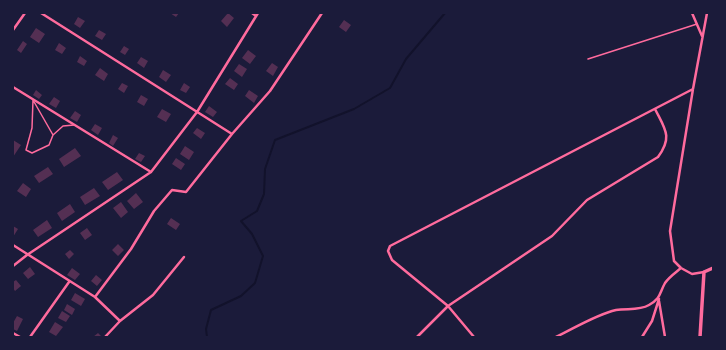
<!DOCTYPE html>
<html>
<head>
<meta charset="utf-8">
<style>
	body { margin:0 }
	#map { position:relative; width:726px; height:350px; overflow:hidden; background:#1b1b3a; font-family:Lato,sans-serif }
	canvas { display:block }
	.frame { position:absolute; inset:0; border:14px solid #1b1b3a; pointer-events:none }
</style>
</head>
<body>
<div id="map">
<canvas width="726" height="350"></canvas>
<div class="frame"></div>
</div>
<script>
const c = document.querySelector('canvas').getContext('2d');
c.lineJoin = 'round';
function stroke(path, color, width, dash) {
  c.strokeStyle = color;
  c.lineWidth = width;
  c.lineCap = dash ? 'butt' : 'round';
  c.setLineDash(dash || []);
  c.stroke(path);
}
function fillPath(path, color) {
  c.fillStyle = color;
  c.fill(path, 'evenodd');
}
const stream = new Path2D(`
	M 207,337 L 206,329 L 211,310 L 241,296 L 255,283 L 263,256 L 252,234 L 241,221 L 257,211 L 264,194 L 265,169 L 275,140 L 354,109 L 390,88 L 406,59 L 445,13`);
const building = new Path2D(`
	M 170,13 L 179,13 L 176,17 Z
	M 228,13 L 234,18 L 227,27 L 221,21 Z
	M 78,17 L 85,21 L 80,28 L 74,24 Z
	M 344,20 L 351,25 L 346,32 L 339,27 Z
	M 36,28 L 45,34 L 39,43 L 30,37 Z
	M 99,30 L 106,34 L 102,40 L 95,36 Z
	M 23,41 L 27,44 L 21,53 L 17,50 Z
	M 59,43 L 66,48 L 62,54 L 55,50 Z
	M 124,46 L 129,49 L 125,55 L 120,52 Z
	M 248,50 L 256,56 L 250,64 L 242,58 Z
	M 80,56 L 87,61 L 84,66 L 77,62 Z
	M 141,57 L 148,61 L 144,68 L 137,63 Z
	M 272,63 L 278,67 L 273,76 L 266,71 Z
	M 239,64 L 247,69 L 242,77 L 234,71 Z
	M 100,68 L 108,74 L 104,81 L 95,75 Z
	M 163,70 L 171,75 L 166,82 L 159,77 Z
	M 230,78 L 238,84 L 234,90 L 225,84 Z
	M 122,83 L 128,86 L 124,93 L 118,89 Z
	M 184,83 L 190,87 L 186,93 L 180,90 Z
	M 36,90 L 42,95 L 39,99 L 33,95 Z
	M 249,90 L 258,96 L 254,103 L 245,96 Z
	M 141,95 L 148,99 L 144,106 L 137,102 Z
	M 54,97 L 60,101 L 56,108 L 49,104 Z
	M 209,106 L 217,112 L 213,117 L 205,112 Z
	M 162,109 L 171,114 L 166,122 L 157,117 Z
	M 75,111 L 81,115 L 77,122 L 70,118 Z
	M 95,124 L 102,128 L 98,135 L 91,130 Z
	M 197,128 L 205,133 L 201,139 L 193,133 Z
	M 113,135 L 118,138 L 113,146 L 109,143 Z
	M 13,140 L 21,145 L 13,157 Z
	M 185,146 L 194,152 L 189,160 L 180,154 Z
	M 75,148 L 81,156 L 64,167 L 59,159 Z
	M 139,153 L 145,156 L 141,162 L 135,159 Z
	M 176,158 L 185,164 L 181,170 L 172,164 Z
	M 48,167 L 53,174 L 39,183 L 34,176 Z
	M 117,172 L 123,180 L 108,190 L 102,182 Z
	M 23,183 L 31,189 L 26,197 L 17,191 Z
	M 94,188 L 100,196 L 85,205 L 80,197 Z
	M 136,193 L 143,202 L 134,209 L 127,201 Z
	M 121,202 L 128,212 L 121,218 L 113,208 Z
	M 70,204 L 75,212 L 62,221 L 57,213 Z
	M 171,218 L 180,224 L 176,230 L 167,224 Z
	M 47,220 L 52,228 L 38,237 L 33,230 Z
	M 13,226 L 18,229 L 13,237 Z
	M 87,228 L 92,235 L 85,240 L 80,233 Z
	M 118,244 L 124,250 L 118,256 L 112,250 Z
	M 70,250 L 74,254 L 69,259 L 65,254 Z
	M 30,267 L 35,274 L 28,279 L 23,273 Z
	M 72,268 L 80,274 L 75,280 L 67,275 Z
	M 96,275 L 102,280 L 97,286 L 91,281 Z
	M 16,280 L 21,286 L 15,291 L 13,288 L 13,282 Z
	M 75,293 L 85,299 L 81,306 L 71,300 Z
	M 67,304 L 75,309 L 72,315 L 64,310 Z
	M 62,311 L 70,316 L 66,322 L 58,318 Z
	M 17,316 L 23,319 L 17,331 L 13,329 L 13,323 Z
	M 55,322 L 63,327 L 56,336 L 49,332 Z
	M 98,333 L 102,337 L 93,337 Z`);
const service = new Path2D(`
	M 588,59 L 697,24
	M 33,100 L 53,135 L 49,145 L 32,153 L 26,150 L 32,128 Z
	M 53,135 L 63,126 L 74,125`);
const minor = new Path2D(`
	M 41,13 L 232,134
	M 252,13 L 256,16
	M 692,13 L 702,36
	M 13,30 L 25,13
	M 13,87 L 151,172
	M 13,245 L 95,297 L 120,321
	M 13,266 L 27,255 L 151,172 L 197,112 L 258,13
	M 704,272 L 692,274 L 681,268 L 674,261 L 670,231 L 693,89 L 707,13
	M 95,297 L 131,249 L 154,211 L 172,190 L 186,192 L 232,134 L 270,91 L 322,13
	M 659,301 L 665,337
	M 13,333 L 20,337
	M 30,337 L 69,282
	M 105,337 L 120,321 L 153,295 L 184,257
	M 417,337 L 448,306 L 552,236 L 587,200 L 658,157 C 673,137 665,129 655,109
	M 474,337 L 448,306 L 392,260 L 388,251 L 390,246 L 693,89
	M 556,337 C 575,328 595,315 616,310 C 627,308 639,311 649,305 C 661,298 659,294 665,283 C 669,277 675,273 681,268
	M 642,337 L 652,321 L 659,299`);
const secondary = new Path2D(`
	M 700,337 L 704,272 L 713,268`);
stroke(stream, '#12122b', 2);
fillPath(building, '#542f53');
stroke(service, '#ff6b9d', 1.5);
stroke(minor, '#ff6b9d', 2.5);
stroke(secondary, '#ff6b9d', 3.5);
</script>
</body>
</html>
